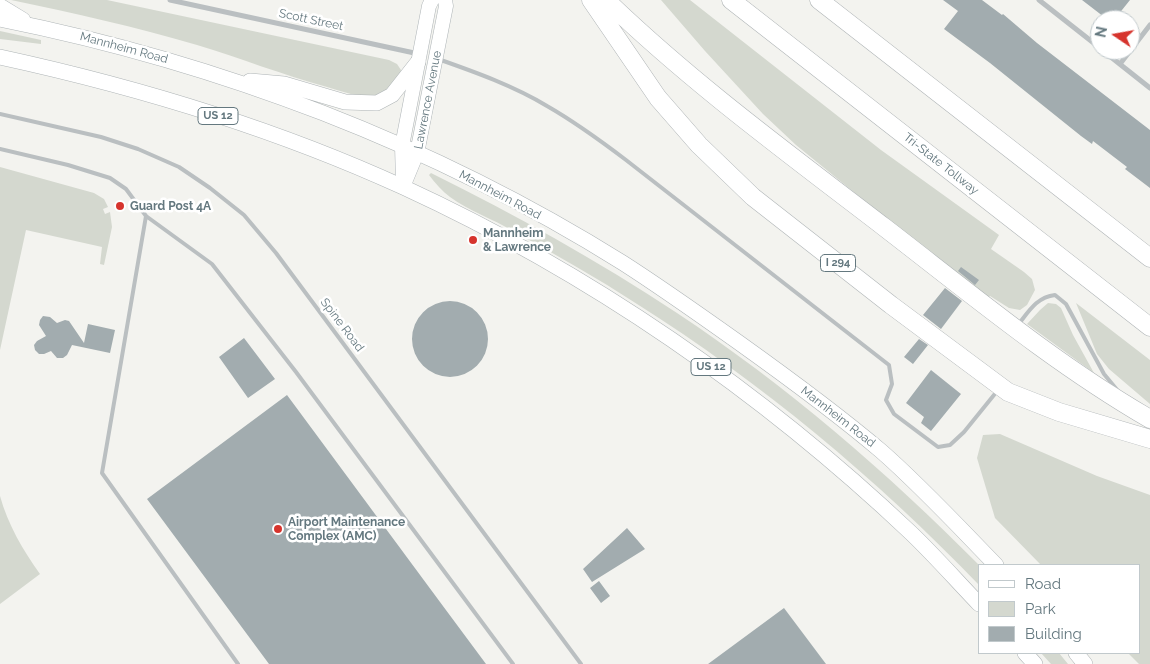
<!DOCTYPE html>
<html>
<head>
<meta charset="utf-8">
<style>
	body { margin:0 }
	#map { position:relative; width:1150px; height:664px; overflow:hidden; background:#f3f3ef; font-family:Raleway,sans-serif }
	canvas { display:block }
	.legend { position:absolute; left:978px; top:564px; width:162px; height:90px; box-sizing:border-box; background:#fff; border:1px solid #c1c9cc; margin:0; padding:6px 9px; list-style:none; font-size:15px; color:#64787f }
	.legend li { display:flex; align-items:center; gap:10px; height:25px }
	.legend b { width:25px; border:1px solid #c1c9cc }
	.north { position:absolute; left:1090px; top:10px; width:50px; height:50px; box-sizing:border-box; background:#fff; border:1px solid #c1c9cc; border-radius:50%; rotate:282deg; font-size:14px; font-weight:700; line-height:20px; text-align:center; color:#64787f }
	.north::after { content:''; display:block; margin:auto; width:18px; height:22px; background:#d6342d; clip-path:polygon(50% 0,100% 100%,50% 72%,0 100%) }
</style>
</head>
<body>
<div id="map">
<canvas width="1150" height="664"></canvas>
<ul class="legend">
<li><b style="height:6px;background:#fff"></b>Road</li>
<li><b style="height:14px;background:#d4d8cf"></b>Park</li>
<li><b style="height:14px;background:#a2acaf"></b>Building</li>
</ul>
<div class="north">N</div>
</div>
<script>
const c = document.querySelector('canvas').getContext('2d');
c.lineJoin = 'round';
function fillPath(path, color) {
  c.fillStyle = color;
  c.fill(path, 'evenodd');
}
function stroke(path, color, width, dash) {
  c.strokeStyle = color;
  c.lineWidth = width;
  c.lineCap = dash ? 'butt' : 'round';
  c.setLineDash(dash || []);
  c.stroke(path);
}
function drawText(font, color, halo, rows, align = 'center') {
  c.font = font + ' Raleway,sans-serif';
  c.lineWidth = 5;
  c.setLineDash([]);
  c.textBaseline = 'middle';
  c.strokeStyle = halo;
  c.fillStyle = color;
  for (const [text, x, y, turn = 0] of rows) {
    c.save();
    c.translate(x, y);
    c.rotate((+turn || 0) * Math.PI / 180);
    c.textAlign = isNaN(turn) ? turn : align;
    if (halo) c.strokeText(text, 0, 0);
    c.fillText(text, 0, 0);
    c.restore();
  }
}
const green = new Path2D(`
	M 11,0 L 107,0 L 389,60 L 397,64 L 401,70 C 400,82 387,93 376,96 C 360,99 342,91 327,87 C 283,75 240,58 197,45 C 136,27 74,13 11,0 Z
	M 661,0 L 690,0 L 881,150 L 999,235 L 991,249 L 1024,272 L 1032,279 L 1035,290 L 1027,305 L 1020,310 L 1009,308 L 990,296 L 986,300 L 796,145 L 763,114 L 705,51 Z
	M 0,31 L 41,40 L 41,44 L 0,39 Z
	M 0,167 L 94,193 L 104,199 L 108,207 L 103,209 L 105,214 L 110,212 L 112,227 L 104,265 L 100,264 L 102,247 L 26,230 L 0,350 Z
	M 431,173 C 516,215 598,261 677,313 C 787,386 887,472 979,565 L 979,585 C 876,478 762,383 637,304 C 597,278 555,254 513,231 C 493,219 469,211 450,197 C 442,191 435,183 429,175 Z
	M 1048,303 L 1056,304 L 1061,308 L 1073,335 L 1094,373 L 1027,324 L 1040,310 Z
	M 1076,303 L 1150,360 L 1150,404 L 1109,369 L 1097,354 Z
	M 1000,434 L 1097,476 L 1150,495 L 1150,664 L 1139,664 L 1128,653 L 1139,653 L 1139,565 L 1041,565 L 995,518 L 977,458 L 983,435 Z
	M 0,496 C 8,525 23,550 40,574 L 0,604 Z
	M 1041,653 L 1059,653 L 1068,664 L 1051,664 Z`);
const building = new Path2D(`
	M 943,0 L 982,0 L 1002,15 L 1003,14 L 1037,43 L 1150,130 L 1150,188 L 1125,169 L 1127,167 L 1093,141 L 1092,144 L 1081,136 L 990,63 L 944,29 L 958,11 Z
	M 1082,0 L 1130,0 L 1114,20 L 1108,20 Z
	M 961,267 L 979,280 L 975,285 L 958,271 Z
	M 945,288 L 962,301 L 941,329 L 923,315 Z
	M412 339a38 38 0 1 1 76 0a38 38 0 1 1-76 0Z
	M 43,316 L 50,317 L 57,323 L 65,320 L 69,321 L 84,343 L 88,324 L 115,330 L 110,353 L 72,345 L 67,355 L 63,358 L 57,358 L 51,351 L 44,354 L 39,354 L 35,350 L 34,345 L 37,341 L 46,336 L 39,325 L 40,320 Z
	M 244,338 L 275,379 L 248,398 L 219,357 Z
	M 919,339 L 928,345 L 913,364 L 904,357 Z
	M 931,370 L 961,394 L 931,431 L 921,423 L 924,417 L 906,403 Z
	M 287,395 L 440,602 L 486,664 L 269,664 L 147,499 Z
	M 627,528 L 645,549 L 592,582 L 583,569 Z
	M 599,581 L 610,596 L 601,603 L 590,588 Z
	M 784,608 L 826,664 L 708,664 Z`);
const lane = new Path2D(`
	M 438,59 C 475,72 514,86 547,106 C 575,122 601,141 626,160 L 889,365 L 892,384 L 886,400 L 894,414 L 938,447 L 950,445 L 964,432 L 998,390
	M 0,114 L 101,137 L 138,149 L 179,167 L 210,188 L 244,215 L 276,253 L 581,664
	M 0,149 L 68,165 L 110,178 L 126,189 L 146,216 L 212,264 L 296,372 L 513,664
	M 146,216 L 102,473 L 238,664
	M 1018,325 C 1029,311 1037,297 1055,295 L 1066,304 L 1104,374 L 1118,391`);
const street = new Path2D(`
	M 170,0 L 419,54
	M 1039,0 L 1100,48
	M 1102,50 L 1150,88
	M 1120,64 L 1150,25`);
const secondary = new Path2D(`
	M 403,181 L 402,146 L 429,6 L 432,0
	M 403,187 L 417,153 L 446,6 L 445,0`);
const primary = new Path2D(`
	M 0,6 L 23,20
	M 0,19 C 220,63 433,144 623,263 C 662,288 700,315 738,342 C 787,377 835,412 881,451 C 921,486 959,527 996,565
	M 0,57 C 138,87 274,128 403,187 C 590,273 762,392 911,533 C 935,556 956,580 979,604
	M 250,81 L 284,84 L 345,102 L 377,103 L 392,95 L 418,62
	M 1025,653 L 1035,664
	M 1076,653 L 1085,664`);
const highway = new Path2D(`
	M 591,0 L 658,98 L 699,145 L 753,197 L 891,305 L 1008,392 L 1059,412 L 1150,439
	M 606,0 C 692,83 789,154 884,227 C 971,294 1055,364 1150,419
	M 731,0 L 1150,327
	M 819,0 L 1150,258`);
const markers = [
	[120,206,5,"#d6342d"],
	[473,240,5,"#d6342d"],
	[278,529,5,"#d6342d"]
];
const shields = [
	[218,116,40],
	[838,263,35],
	[711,367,40]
];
const shieldNames = [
	["US 12",218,116],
	["I 294",838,263],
	["US 12",711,367]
];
const streetNames = [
	["Scott Street",311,20,12],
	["Mannheim Road",124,48,15],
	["Lawrence Avenue",428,100,-79],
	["Tri-State Tollway",941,164,38],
	["Mannheim Road",500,195,28],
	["Spine Road",342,325,53],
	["Mannheim Road",838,417,38]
];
const poiNames = [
	["Guard Post 4A",130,206],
	["Mannheim",483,233],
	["& Lawrence",483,247],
	["Airport Maintenance",288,522],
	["Complex (AMC)",288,536]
];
fillPath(green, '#d4d8cf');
fillPath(building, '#a2acaf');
stroke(secondary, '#afb5b8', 15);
stroke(primary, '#aeb4b6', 16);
stroke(highway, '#afb4b6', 19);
stroke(lane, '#babfc1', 4);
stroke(street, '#babfc1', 5);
stroke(secondary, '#fff', 14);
stroke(primary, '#fff', 15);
stroke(highway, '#fff', 18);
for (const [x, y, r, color] of markers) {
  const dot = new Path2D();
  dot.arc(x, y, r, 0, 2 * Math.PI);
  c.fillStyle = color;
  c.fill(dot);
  stroke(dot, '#fff', 2);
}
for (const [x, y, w] of shields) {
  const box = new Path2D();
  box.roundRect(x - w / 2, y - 8.5, w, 17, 4);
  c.fillStyle = '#fff';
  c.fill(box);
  stroke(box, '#64787f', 1);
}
drawText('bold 11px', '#64787f', null, shieldNames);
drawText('12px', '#64787f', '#fff', streetNames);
drawText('bold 12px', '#64787f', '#fff', poiNames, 'left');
</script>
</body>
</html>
